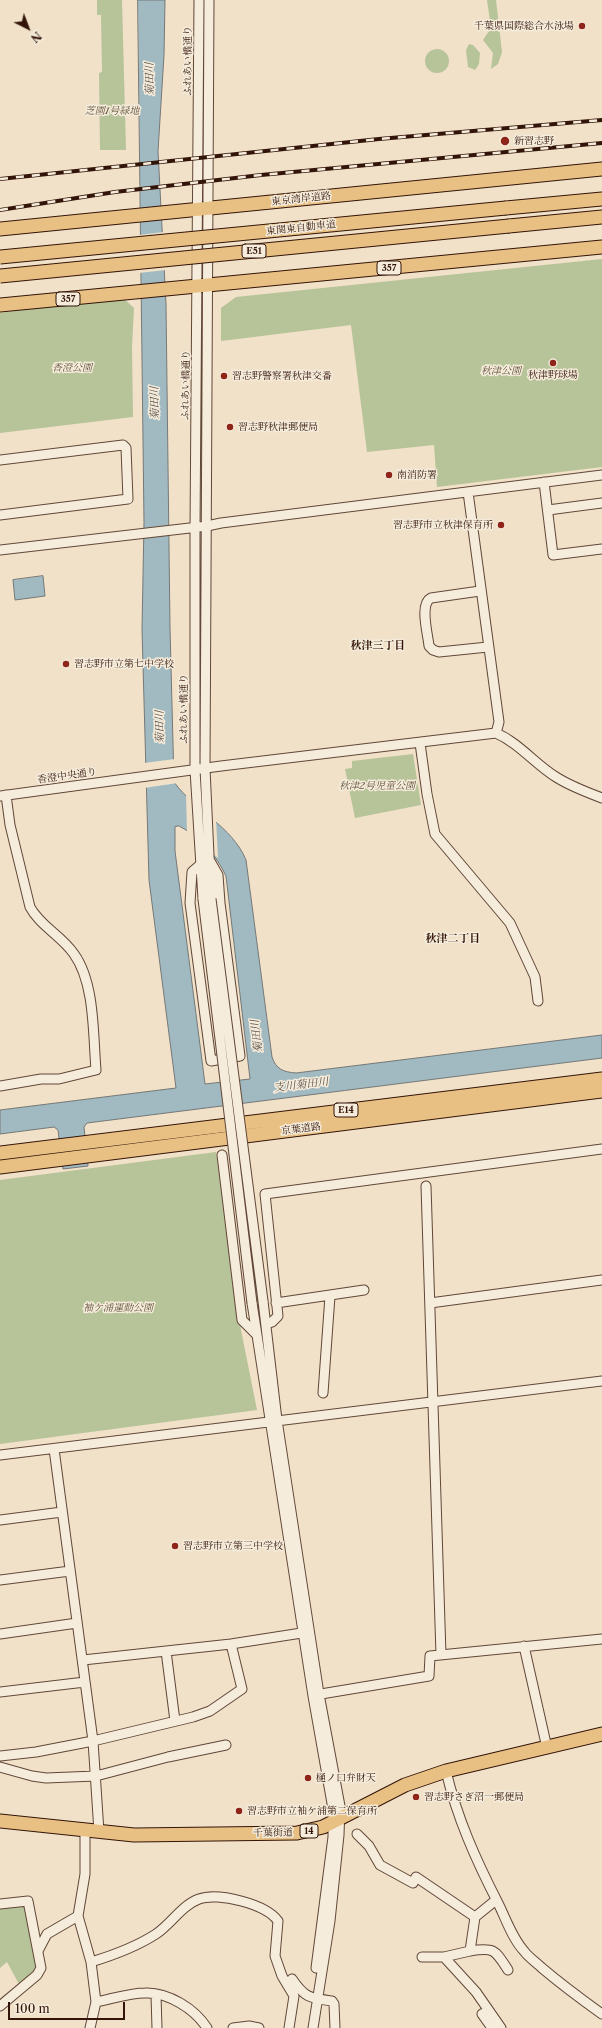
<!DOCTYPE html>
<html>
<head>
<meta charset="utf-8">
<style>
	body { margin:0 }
	#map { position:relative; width:602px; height:2028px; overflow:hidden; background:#f0e1c8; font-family:"Libre Caslon Text",serif }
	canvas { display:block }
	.north { position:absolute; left:8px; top:8px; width:40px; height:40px; -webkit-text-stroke:3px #f5ecdb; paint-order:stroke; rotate:138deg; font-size:11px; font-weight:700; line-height:16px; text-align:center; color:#331408 }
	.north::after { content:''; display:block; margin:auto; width:14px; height:18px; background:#331408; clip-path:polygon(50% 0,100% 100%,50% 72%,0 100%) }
	.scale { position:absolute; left:8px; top:2002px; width:117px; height:18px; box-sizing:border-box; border:2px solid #331408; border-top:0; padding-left:5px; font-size:12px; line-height:14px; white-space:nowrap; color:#331408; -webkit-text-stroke:3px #f5ecdb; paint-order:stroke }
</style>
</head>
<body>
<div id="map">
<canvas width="602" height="2028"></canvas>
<div class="north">N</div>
<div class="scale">100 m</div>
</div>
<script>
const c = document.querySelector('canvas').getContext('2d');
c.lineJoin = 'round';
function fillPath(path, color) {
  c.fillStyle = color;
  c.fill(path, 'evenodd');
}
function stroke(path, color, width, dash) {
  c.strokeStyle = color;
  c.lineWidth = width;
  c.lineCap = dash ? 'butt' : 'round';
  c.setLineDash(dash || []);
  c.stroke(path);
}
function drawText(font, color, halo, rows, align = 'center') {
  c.font = font + ' "Libre Caslon Text","Noto Serif JP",serif';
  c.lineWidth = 3;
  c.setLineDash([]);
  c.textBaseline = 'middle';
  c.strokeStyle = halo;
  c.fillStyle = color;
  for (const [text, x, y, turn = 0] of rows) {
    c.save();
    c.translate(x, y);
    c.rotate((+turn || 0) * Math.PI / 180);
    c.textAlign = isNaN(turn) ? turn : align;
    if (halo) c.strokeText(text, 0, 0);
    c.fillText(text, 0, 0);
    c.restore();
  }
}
const green = new Path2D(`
	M 97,0 L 122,0 L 126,150 L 100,150 L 99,73 L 102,72 L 101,15 L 97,15 Z
	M 487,0 L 496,0 L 502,52 L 498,64 L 491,69 L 493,53 L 483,40 L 491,28 Z
	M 469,44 L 473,45 L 480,53 L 479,64 L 475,70 L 468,67 L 466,50 Z
	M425 61a12 12 0 1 1 24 0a12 12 0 1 1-24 0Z
	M 602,259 L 602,467 L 437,487 L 434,445 L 367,452 L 351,325 L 221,341 L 221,308 L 236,297 Z
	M 122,297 L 134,308 L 132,347 L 133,417 L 0,433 L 0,313 Z
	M 413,754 L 421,805 L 355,818 L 345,769 L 352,768 L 352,761 Z
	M 216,1152 L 241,1330 L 257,1410 L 0,1444 L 0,1180 Z
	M 28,1901 L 41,1968 L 21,1988 L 7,1962 L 0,1968 L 0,1904 Z`);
const water = new Path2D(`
	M 138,0 L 165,0 L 164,55 L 158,151 L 166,304 L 170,628 L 174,782 C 195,811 232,826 246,860 L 272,1057 C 276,1069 283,1072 296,1073 L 602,1035 L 602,1058 L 87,1123 L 84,1127 L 88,1166 L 63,1169 L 58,1130 L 54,1127 L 0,1134 L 0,1110 L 176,1088 L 149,880 L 142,629 L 144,523 ZM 179,826 C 199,836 217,856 226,876 L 250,1079 L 205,1084 L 175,851 L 175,827 Z
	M 43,576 L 45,596 L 15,600 L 13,580 Z`);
const pier = new Path2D(`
	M 164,232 L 166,270 L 139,273 L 139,235 Z
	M 175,759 L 178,783 L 144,788 L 144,763 Z
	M 186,795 L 216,819 L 218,858 L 187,833 Z`);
const minor = new Path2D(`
	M 199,0 L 195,528 L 195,770 L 203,899
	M 209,0 L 205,768 L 211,899
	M 0,460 L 123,445 L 126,448 L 128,499 L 0,515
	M 544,482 L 553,555 L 602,549
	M 468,492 L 499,722 L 496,733
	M 548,510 L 602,503
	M 0,550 L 207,526 L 221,523 L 602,475
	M 480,591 L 431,598 C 419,604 428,634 429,646 L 433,650 L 439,652 L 488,647
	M 420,743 L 427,794 L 435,834 L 510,923 L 535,977 L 538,1001
	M 0,796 L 221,766 L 496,733 C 519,743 535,764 556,777 C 570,786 586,792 602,798
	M 200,865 L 192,872 L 190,903 L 211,1061 L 240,1056 L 220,903 L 218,875 L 210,861
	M 0,1086 L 41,1079 L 59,1079 L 96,1070 C 93,1035 95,983 74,954 C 62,936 40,926 30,907 L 10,825 L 6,795
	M 222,1155 L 242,1320 L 256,1334
	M 426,1186 L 441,1655
	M 263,1301 L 277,1420 L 319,1694 L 340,1806 L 339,1835 L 330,1921 L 313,2028
	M 252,1303 L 313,1696 L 333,1809 L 333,1837 L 316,1968
	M 276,1303 L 364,1290
	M 430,1303 L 602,1280
	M 266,1324 L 272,1322 L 278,1316 L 265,1194 L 602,1149
	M 323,1393 L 330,1296
	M 54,1449 L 93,1741 L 99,1832
	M 0,1455 L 602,1381
	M 0,1520 L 62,1512
	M 0,1580 L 70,1571
	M 0,1634 L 77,1623
	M 524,1646 L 547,1748
	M 166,1651 L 175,1721
	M 83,1660 L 231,1644 L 308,1632
	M 0,1692 L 85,1682
	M 315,1695 L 429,1676 L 430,1656 L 602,1639
	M 0,1756 L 36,1752 L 93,1741 L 193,1717 L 210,1711 L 242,1689 L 231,1644
	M 0,1767 L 32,1776 L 46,1778 L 96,1776 L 168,1757 L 226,1745
	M 446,1771 C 457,1818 476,1860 498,1903 C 506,1919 512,1938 524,1951 C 528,1957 536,1962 542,1968 C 561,1984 581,1999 602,2014
	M 357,1834 L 369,1846 L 380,1865 L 413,1883 L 416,1877 L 475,1917
	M 0,1904 L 28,1901 L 41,1968 L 37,1975 L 0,2006
	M 78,1916 L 91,1962 L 96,2002 L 90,2028
	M 38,1951 L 47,1934 L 78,1916 L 85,1874 L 85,1830
	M 470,1951 C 495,1947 495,1950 508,1970
	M 422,1957 L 444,1957 L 470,1951 L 475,1917 L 496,1900
	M 444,1957 L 476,1992 L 501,2028
	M 91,1962 C 114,1955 136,1947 156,1934 C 171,1924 182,1905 199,1899 C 218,1892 266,1904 278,1921 L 275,1956 L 282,1976 L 294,1996 L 289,2028
	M 292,1979 C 305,1998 310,1998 332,2001 L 334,2004 L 335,2028
	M 156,1995 L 157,2028
	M 96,2002 C 112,1999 129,1993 145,1993 C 168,1992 195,2009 207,2028
	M 488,2011 L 482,2014 L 492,2028
	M 233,2028 L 249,2026 L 259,2028`);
const highway = new Path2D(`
	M 506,208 L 602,199
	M 509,226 L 602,217
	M 0,229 L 602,169
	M 0,305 L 602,247
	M 0,1153 L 602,1079
	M 0,1167 L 602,1091
	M 0,1821 L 134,1835 L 297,1833 L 323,1827 L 405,1785 L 446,1771 L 602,1734`);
const rail = new Path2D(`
	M 0,179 L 379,139 L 602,120
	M 0,210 L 115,192 L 261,175 L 602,143`);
const minorBridge = new Path2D(`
	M 203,899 L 252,1303
	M 211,899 L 263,1301`);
const highwayBridge = new Path2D(`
	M 0,257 L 506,208
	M 0,276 L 509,226`);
const markers = [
	[582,26,4,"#8f2418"],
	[505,141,5,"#8f2418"],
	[553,363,4,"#8f2418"],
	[224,376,4,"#8f2418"],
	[230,427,4,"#8f2418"],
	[389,475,4,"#8f2418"],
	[501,525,4,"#8f2418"],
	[66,664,4,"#8f2418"],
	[175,1546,4,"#8f2418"],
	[308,1778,4,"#8f2418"],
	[416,1797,4,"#8f2418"],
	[239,1811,4,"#8f2418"]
];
const shields = [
	[254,251,24],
	[389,268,24],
	[68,299,24],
	[346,1110,24],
	[309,1831,18]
];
const shieldNames = [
	["E51",254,251],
	["357",389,268],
	["357",68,299],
	["E14",346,1110],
	["14",309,1831]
];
const poiNames = [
	["千葉県国際総合水泳場",574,26,"right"],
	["新習志野",514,141],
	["秋津野球場",553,375,"center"],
	["習志野警察署秋津交番",232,376],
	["習志野秋津郵便局",238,427],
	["南消防署",397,475],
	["習志野市立秋津保育所",493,525,"right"],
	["習志野市立第七中学校",74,664],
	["習志野市立第三中学校",183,1546],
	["樋ノ口弁財天",316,1778],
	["習志野さぎ沼一郵便局",424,1797],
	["習志野市立袖ケ浦第二保育所",247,1811]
];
const streetNames = [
	["ふれあい橋通り",188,61,-90],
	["東京湾岸道路",301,199,-6],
	["東関東自動車道",301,228,-6],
	["ふれあい橋通り",186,385,-89],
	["ふれあい橋通り",184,709,-90],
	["香澄中央通り",67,776,-8],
	["京葉道路",301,1129,-7],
	["千葉街道",273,1833,-1]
];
const parkNames = [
	["芝園1号緑地",112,111],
	["香澄公園",72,368],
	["秋津公園",501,371],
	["秋津2号児童公園",377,786],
	["袖ケ浦運動公園",118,1308]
];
const waterNames = [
	["菊田川",150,79,-91],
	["菊田川",155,403,-91],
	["菊田川",160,727,-91],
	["菊田川",257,1036,-97],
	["支川菊田川",301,1085,-7]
];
const neighbourhoodNames = [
	["秋津三丁目",378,646],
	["秋津二丁目",453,939]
];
fillPath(green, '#b7c398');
fillPath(water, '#a1bac1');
stroke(water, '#757877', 1);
fillPath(pier, '#f0e1c8');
stroke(minor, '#624738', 11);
stroke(highway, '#331408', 15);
stroke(minor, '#f5ecdb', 9);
stroke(highway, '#e8c084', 13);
stroke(rail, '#331408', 4);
stroke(rail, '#f5ecdb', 2.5, [8]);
stroke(minorBridge, '#624738', 11, []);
stroke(highwayBridge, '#331408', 15, []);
stroke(minorBridge, '#f5ecdb', 9);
stroke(highwayBridge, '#e8c084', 13);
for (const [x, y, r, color] of markers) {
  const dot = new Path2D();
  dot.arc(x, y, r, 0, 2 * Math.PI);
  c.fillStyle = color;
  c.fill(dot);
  stroke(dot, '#f5ecdb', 1.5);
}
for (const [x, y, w] of shields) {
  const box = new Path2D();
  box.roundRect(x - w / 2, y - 7, w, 14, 3);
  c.fillStyle = '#f5ecdb';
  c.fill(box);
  stroke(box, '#331408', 1);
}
drawText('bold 9px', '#331408', null, shieldNames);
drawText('10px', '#331408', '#f5ecdb', poiNames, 'left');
drawText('10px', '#331408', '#f5ecdb', streetNames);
drawText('italic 10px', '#61513a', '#f5ecdb', parkNames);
drawText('italic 11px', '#5a4e49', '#f5ecdb', waterNames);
drawText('bold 11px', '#331408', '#f5ecdb', neighbourhoodNames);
</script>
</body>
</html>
